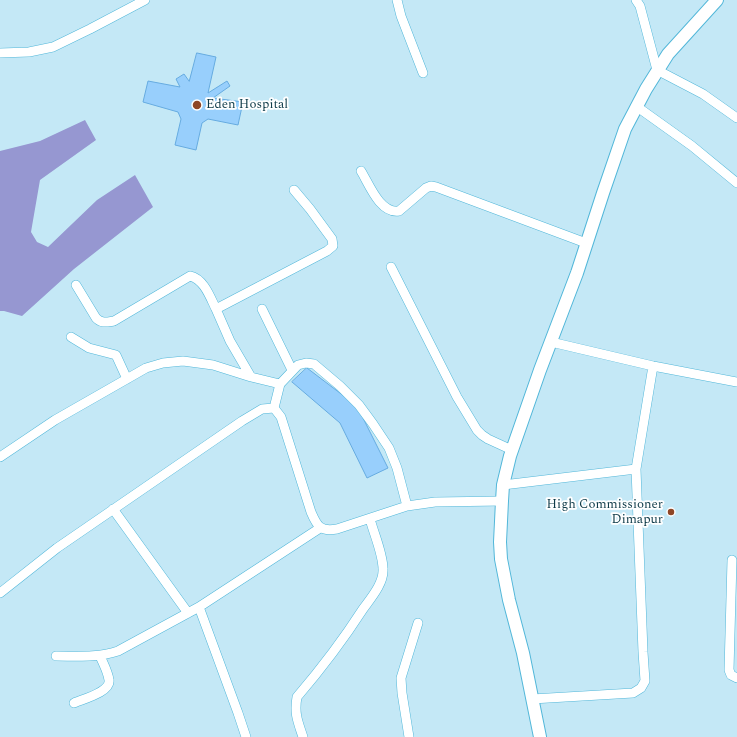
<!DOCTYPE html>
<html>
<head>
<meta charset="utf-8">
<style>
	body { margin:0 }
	canvas { display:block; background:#c4e8f6 }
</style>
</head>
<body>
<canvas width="737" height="737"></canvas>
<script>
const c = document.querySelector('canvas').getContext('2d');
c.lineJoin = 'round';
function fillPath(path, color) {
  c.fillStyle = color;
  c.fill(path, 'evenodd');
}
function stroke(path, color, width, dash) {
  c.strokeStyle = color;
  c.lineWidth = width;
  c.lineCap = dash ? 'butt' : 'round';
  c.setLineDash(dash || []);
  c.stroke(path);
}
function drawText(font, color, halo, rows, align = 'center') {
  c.font = font + ' Spectral,serif';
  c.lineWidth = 3.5;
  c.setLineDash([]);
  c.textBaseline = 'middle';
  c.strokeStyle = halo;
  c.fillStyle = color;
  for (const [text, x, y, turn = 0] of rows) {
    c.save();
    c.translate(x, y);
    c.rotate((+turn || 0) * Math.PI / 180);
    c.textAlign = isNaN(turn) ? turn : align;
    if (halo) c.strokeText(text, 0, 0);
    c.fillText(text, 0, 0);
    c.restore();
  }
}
const water = new Path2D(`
	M 85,120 L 96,140 L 40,180 L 31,232 L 37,242 L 48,247 L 97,200 L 135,175 L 153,207 L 74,269 L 22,316 L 4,311 L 0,311 L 0,151 L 40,141 Z`);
const building = new Path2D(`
	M 197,53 L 216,57 L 208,93 L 227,81 L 230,86 L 213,98 L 243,102 L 238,125 L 208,119 L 202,123 L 196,150 L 175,145 L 181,119 L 178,112 L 143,102 L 148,81 L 180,87 L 176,79 L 184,74 L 189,81 Z
	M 307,368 L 357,406 L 388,468 L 367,478 L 340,423 L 292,382 Z`);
const minor = new Path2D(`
	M 397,0 L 401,16 L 423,73
	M 636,0 L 640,6 L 657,70 L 703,94 L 737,118
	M 0,53 L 29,52 L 53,47 L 90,29 L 145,0
	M 636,106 L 692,146 L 737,183
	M 361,171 C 369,184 380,214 399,211 L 426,188 L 431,186 L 436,187 L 586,243
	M 391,267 L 457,397 L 477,430 L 482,435 L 488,439 L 512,450
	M 76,285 L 96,318 C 102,324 107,322 114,321 L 190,276 C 204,279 210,297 216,309 L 327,251 L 333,246 L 332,239 L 310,209 L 294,190
	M 216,309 L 230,341 L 251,377
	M 262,309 L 292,370
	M 71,337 L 89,348 L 116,355 L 127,379
	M 551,342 L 653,366 L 737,382
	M 274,408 L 280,384 L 298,365 L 306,363 L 314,364 L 340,386 L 359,405 L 373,424 L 389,448 L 397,468 L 407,506
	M 0,457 L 55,420 L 146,368 L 163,363 L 183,361 L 213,365 L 251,377 L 280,384
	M 503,485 L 636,469 L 653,366
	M 113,509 L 188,613
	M 732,560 L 729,670 L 731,675 L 737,678
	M 0,593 L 57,548 L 242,421 L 262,409 L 274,408 L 281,417 L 311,512 C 317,526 320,532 337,529 L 407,506 L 435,502 L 502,501
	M 56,656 C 77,656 97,658 118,651 L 199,607
	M 532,699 L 633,693 L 641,688 L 645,681 L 643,652 L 636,469
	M 74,703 C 83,699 111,692 109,680 C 108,672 103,663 100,656
	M 246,737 L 238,713 L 199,607 L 320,528
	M 303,737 C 298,722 294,714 297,697 C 321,669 343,640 363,609 C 371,598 384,583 383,569 C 383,554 374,534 370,519
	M 409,737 L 402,693 L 401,678 L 418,623`);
const major = new Path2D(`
	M 540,737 L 523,653 L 509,600 L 501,559 L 500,542 L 502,501 L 503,485 L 510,456 L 540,370 L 577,273 L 603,193 L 625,129 L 646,89 L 668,54 L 717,0`);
const markers = [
	[197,105,5,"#8e4626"],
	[671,512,4,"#8e4626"]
];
const poiNames = [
	["Eden Hospital",206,105],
	["High Commissioner",663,505,"right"],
	["Dimapur",663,520,"right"]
];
fillPath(water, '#9697d1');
fillPath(building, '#98cffc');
stroke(building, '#66abe0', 1);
stroke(minor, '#52b7d9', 10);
stroke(major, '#52b7d9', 14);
stroke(minor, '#fff', 9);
stroke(major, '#fff', 12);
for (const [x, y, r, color] of markers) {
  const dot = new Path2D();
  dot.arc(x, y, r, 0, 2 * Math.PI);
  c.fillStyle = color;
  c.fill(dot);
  stroke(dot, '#fff', 1.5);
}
drawText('13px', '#0d3a48', '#fff', poiNames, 'left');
</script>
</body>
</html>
